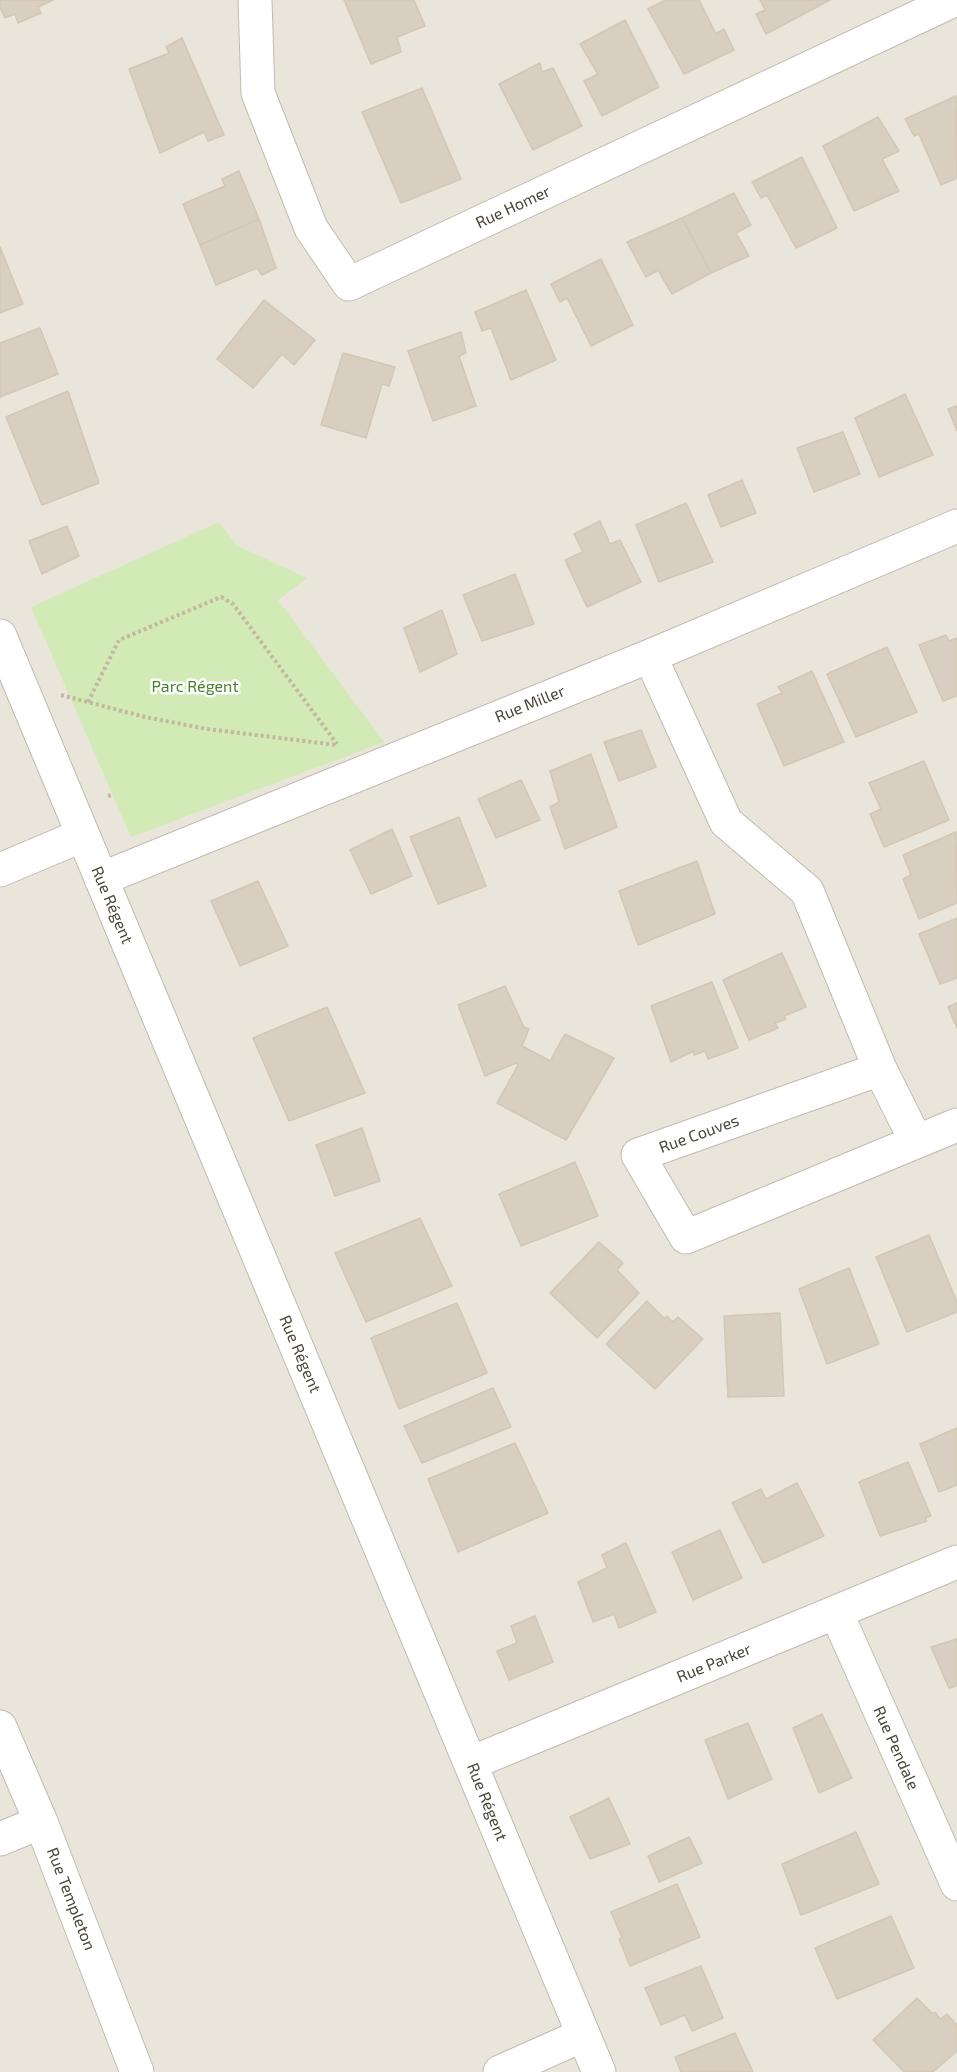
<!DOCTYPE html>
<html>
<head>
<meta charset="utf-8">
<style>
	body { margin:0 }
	canvas { display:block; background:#f6f3ec }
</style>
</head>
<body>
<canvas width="957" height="2072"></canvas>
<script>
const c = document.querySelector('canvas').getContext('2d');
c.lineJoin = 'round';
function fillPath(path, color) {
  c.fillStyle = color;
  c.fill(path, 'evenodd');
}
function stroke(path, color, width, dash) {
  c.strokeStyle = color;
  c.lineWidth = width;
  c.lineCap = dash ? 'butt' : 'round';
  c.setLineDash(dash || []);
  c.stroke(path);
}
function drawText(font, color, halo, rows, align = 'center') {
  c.font = font + ' "Exo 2",sans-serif';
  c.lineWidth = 5;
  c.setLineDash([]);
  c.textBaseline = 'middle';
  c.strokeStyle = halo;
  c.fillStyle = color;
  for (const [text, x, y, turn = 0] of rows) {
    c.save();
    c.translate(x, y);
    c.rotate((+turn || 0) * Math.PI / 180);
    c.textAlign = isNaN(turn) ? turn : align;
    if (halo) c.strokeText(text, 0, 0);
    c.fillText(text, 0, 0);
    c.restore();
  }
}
const residential = new Path2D(`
	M 0,0 L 957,0 L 957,2072 L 0,2072 Z`);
const green = new Path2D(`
	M 219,522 L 236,545 L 307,578 L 278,600 L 384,742 L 131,837 L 31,607 Z`);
const building = new Path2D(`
	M 0,0 L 53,0 L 38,7 L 41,13 L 18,23 L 15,14 L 5,18 L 0,7 Z
	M 344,0 L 414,0 L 425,26 L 397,37 L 401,52 L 371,64 Z
	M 665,0 L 699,0 L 716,34 L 724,29 L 734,50 L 684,74 L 648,9 Z
	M 760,0 L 830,0 L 766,34 L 756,14 L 765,10 Z
	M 625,20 L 659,87 L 602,116 L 584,81 L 598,74 L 580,44 Z
	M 182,38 L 224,135 L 208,141 L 204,132 L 160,153 L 129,69 L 169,53 L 166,47 Z
	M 540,63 L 542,72 L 553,68 L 582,126 L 533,150 L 499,84 Z
	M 422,88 L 461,179 L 401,203 L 362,112 Z
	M 956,96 L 957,178 L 941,185 L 919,134 L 914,136 L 905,119 Z
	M 878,117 L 899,151 L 882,159 L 899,191 L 854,211 L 823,146 Z
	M 802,157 L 837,228 L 796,248 L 767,195 L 761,198 L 752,182 Z
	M 239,171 L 259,219 L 200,245 L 183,204 L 225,186 L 222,179 Z
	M 734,193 L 751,225 L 736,233 L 749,256 L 711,273 L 682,218 Z
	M 682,218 L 711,273 L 672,294 L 658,270 L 646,277 L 627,242 Z
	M 259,219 L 276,268 L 262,275 L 257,268 L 216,285 L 200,245 Z
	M 0,247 L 23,304 L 0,313 Z
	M 601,259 L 633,325 L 591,346 L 567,298 L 560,302 L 551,284 Z
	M 526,290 L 556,360 L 511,380 L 491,328 L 482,331 L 475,312 Z
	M 264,300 L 315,340 L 294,365 L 282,354 L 253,388 L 217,359 Z
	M 40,328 L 58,374 L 0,397 L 0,343 Z
	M 461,332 L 466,353 L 459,356 L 476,406 L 433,421 L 408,351 Z
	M 343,353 L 395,367 L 389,386 L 382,384 L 366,438 L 321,425 Z
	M 68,391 L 99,483 L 42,505 L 6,417 Z
	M 905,394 L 933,455 L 879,477 L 855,418 Z
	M 957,406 L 957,431 L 948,409 Z
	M 843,432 L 860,474 L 814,492 L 797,448 Z
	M 742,480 L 756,513 L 721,527 L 708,495 Z
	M 686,503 L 713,562 L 659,582 L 636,525 Z
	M 600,521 L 610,544 L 620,540 L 641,582 L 587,607 L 565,560 L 583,552 L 574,534 Z
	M 67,526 L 79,556 L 42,574 L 29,541 Z
	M 515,574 L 534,624 L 482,641 L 463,595 Z
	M 442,610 L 457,654 L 420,672 L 404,628 Z
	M 946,635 L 949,641 L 957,638 L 957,696 L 943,701 L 919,645 Z
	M 887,647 L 917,712 L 856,737 L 827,674 Z
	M 812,671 L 844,742 L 784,766 L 757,704 L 782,693 L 778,687 Z
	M 641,730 L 656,767 L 619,781 L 604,742 Z
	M 591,754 L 617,827 L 565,849 L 550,807 L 559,802 L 550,771 Z
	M 924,761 L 949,820 L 884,847 L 870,814 L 881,809 L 869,783 Z
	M 521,780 L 540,820 L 496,838 L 478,799 Z
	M 459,817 L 486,886 L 438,904 L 410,837 Z
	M 392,829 L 412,876 L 371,894 L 350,850 Z
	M 956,832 L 957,903 L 919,919 L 903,879 L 911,875 L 903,855 Z
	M 697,861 L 715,914 L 638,945 L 619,891 Z
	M 258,881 L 288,946 L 240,966 L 211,901 Z
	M 957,918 L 957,978 L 940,984 L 919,934 Z
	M 782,953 L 806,1007 L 784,1016 L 786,1019 L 775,1023 L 778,1028 L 749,1040 L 723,980 Z
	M 712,982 L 738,1048 L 708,1059 L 705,1051 L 694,1055 L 694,1051 L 671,1062 L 651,1006 Z
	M 505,986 L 524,1027 L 529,1029 L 522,1046 L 550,1061 L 565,1034 L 614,1058 L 566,1140 L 497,1103 L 518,1065 L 516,1063 L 485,1076 L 458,1005 Z
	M 957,1003 L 957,1028 L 948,1007 Z
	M 327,1007 L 365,1093 L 289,1121 L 253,1038 Z
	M 362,1128 L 380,1181 L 335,1196 L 316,1145 Z
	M 575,1162 L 598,1216 L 521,1246 L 499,1194 Z
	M 420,1218 L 452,1286 L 366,1322 L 335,1253 Z
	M 929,1235 L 957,1302 L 957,1312 L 907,1332 L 876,1257 Z
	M 599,1242 L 623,1263 L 617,1270 L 639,1293 L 597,1338 L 550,1293 Z
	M 849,1268 L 879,1344 L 827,1364 L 799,1289 Z
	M 647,1301 L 665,1319 L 667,1316 L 673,1322 L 678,1317 L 703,1339 L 655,1389 L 606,1344 Z
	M 457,1303 L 487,1373 L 399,1409 L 371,1338 Z
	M 780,1313 L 784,1396 L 728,1397 L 724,1316 Z
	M 493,1388 L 511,1427 L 422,1463 L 404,1426 Z
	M 957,1428 L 957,1485 L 939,1492 L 920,1444 Z
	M 515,1443 L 548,1513 L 458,1552 L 428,1479 Z
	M 908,1462 L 931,1516 L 925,1518 L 927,1521 L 880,1536 L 859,1482 Z
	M 797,1483 L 824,1536 L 763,1563 L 732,1503 L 761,1489 L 766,1499 Z
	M 720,1530 L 742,1578 L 693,1600 L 672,1552 Z
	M 626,1543 L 656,1612 L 619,1628 L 614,1614 L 593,1622 L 578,1582 L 607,1568 L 602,1555 Z
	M 535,1616 L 553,1662 L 509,1680 L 497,1651 L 517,1643 L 511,1626 Z
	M 957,1639 L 957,1686 L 949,1688 L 931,1647 Z
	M 822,1714 L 852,1778 L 819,1793 L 793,1728 Z
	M 748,1723 L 772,1779 L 728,1799 L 705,1740 Z
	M 609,1798 L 630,1844 L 590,1859 L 570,1817 Z
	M 856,1832 L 879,1884 L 801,1915 L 782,1864 Z
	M 689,1837 L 702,1863 L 659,1882 L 648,1856 Z
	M 677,1884 L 700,1937 L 630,1966 L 619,1939 L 622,1938 L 611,1912 Z
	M 891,1916 L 914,1968 L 837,1999 L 815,1948 Z
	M 701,1966 L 723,2018 L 692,2031 L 685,2015 L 661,2025 L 645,1988 Z
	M 917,1998 L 933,2014 L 935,2012 L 940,2019 L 947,2014 L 957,2025 L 957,2051 L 933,2072 L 904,2072 L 873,2040 Z
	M 735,2033 L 753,2072 L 681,2072 L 675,2057 Z`);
const path = new Path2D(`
	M 61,695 L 145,717 L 207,729 L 337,745
	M 88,702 L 119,640 L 221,597 L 233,604 L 337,744
	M 108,796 L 112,795`);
const minor = new Path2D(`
	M 255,0 L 258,93 L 311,228 L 349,284 L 954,0
	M 0,636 L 599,2072
	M 650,656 L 726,822 L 807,891 L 880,1069
	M 0,870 L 83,835
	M 101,879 L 650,656 L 957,526
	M 916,1141 L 880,1069 L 638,1155 L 686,1237 L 957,1125
	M 836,1612 L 957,1884
	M 0,1727 L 41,1822 L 137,2072
	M 471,1763 L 957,1562
	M 0,1839 L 41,1822
	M 500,2072 L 583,2035`);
const streetNames = [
	["Rue Homer",513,207,-25],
	["Rue Miller",530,704,-22],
	["Rue Régent",112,905,67],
	["Rue Couves",699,1134,-20],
	["Rue Régent",300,1354,67],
	["Rue Parker",714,1663,-22],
	["Rue Pendale",896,1748,66],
	["Rue Régent",487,1802,68],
	["Rue Templeton",71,1899,69]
];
const parkNames = [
	["Parc Régent",195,687]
];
fillPath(residential, '#eae5da');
fillPath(green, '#d2eab5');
fillPath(building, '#d8cfc1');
stroke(building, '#d3c7b4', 1.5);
stroke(minor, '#c2bbae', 35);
stroke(path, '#c4b79f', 4, [3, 3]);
stroke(minor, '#fff', 33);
drawText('16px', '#4b4439', '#fff', streetNames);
drawText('16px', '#4a7f2a', '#fff', parkNames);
</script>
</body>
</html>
